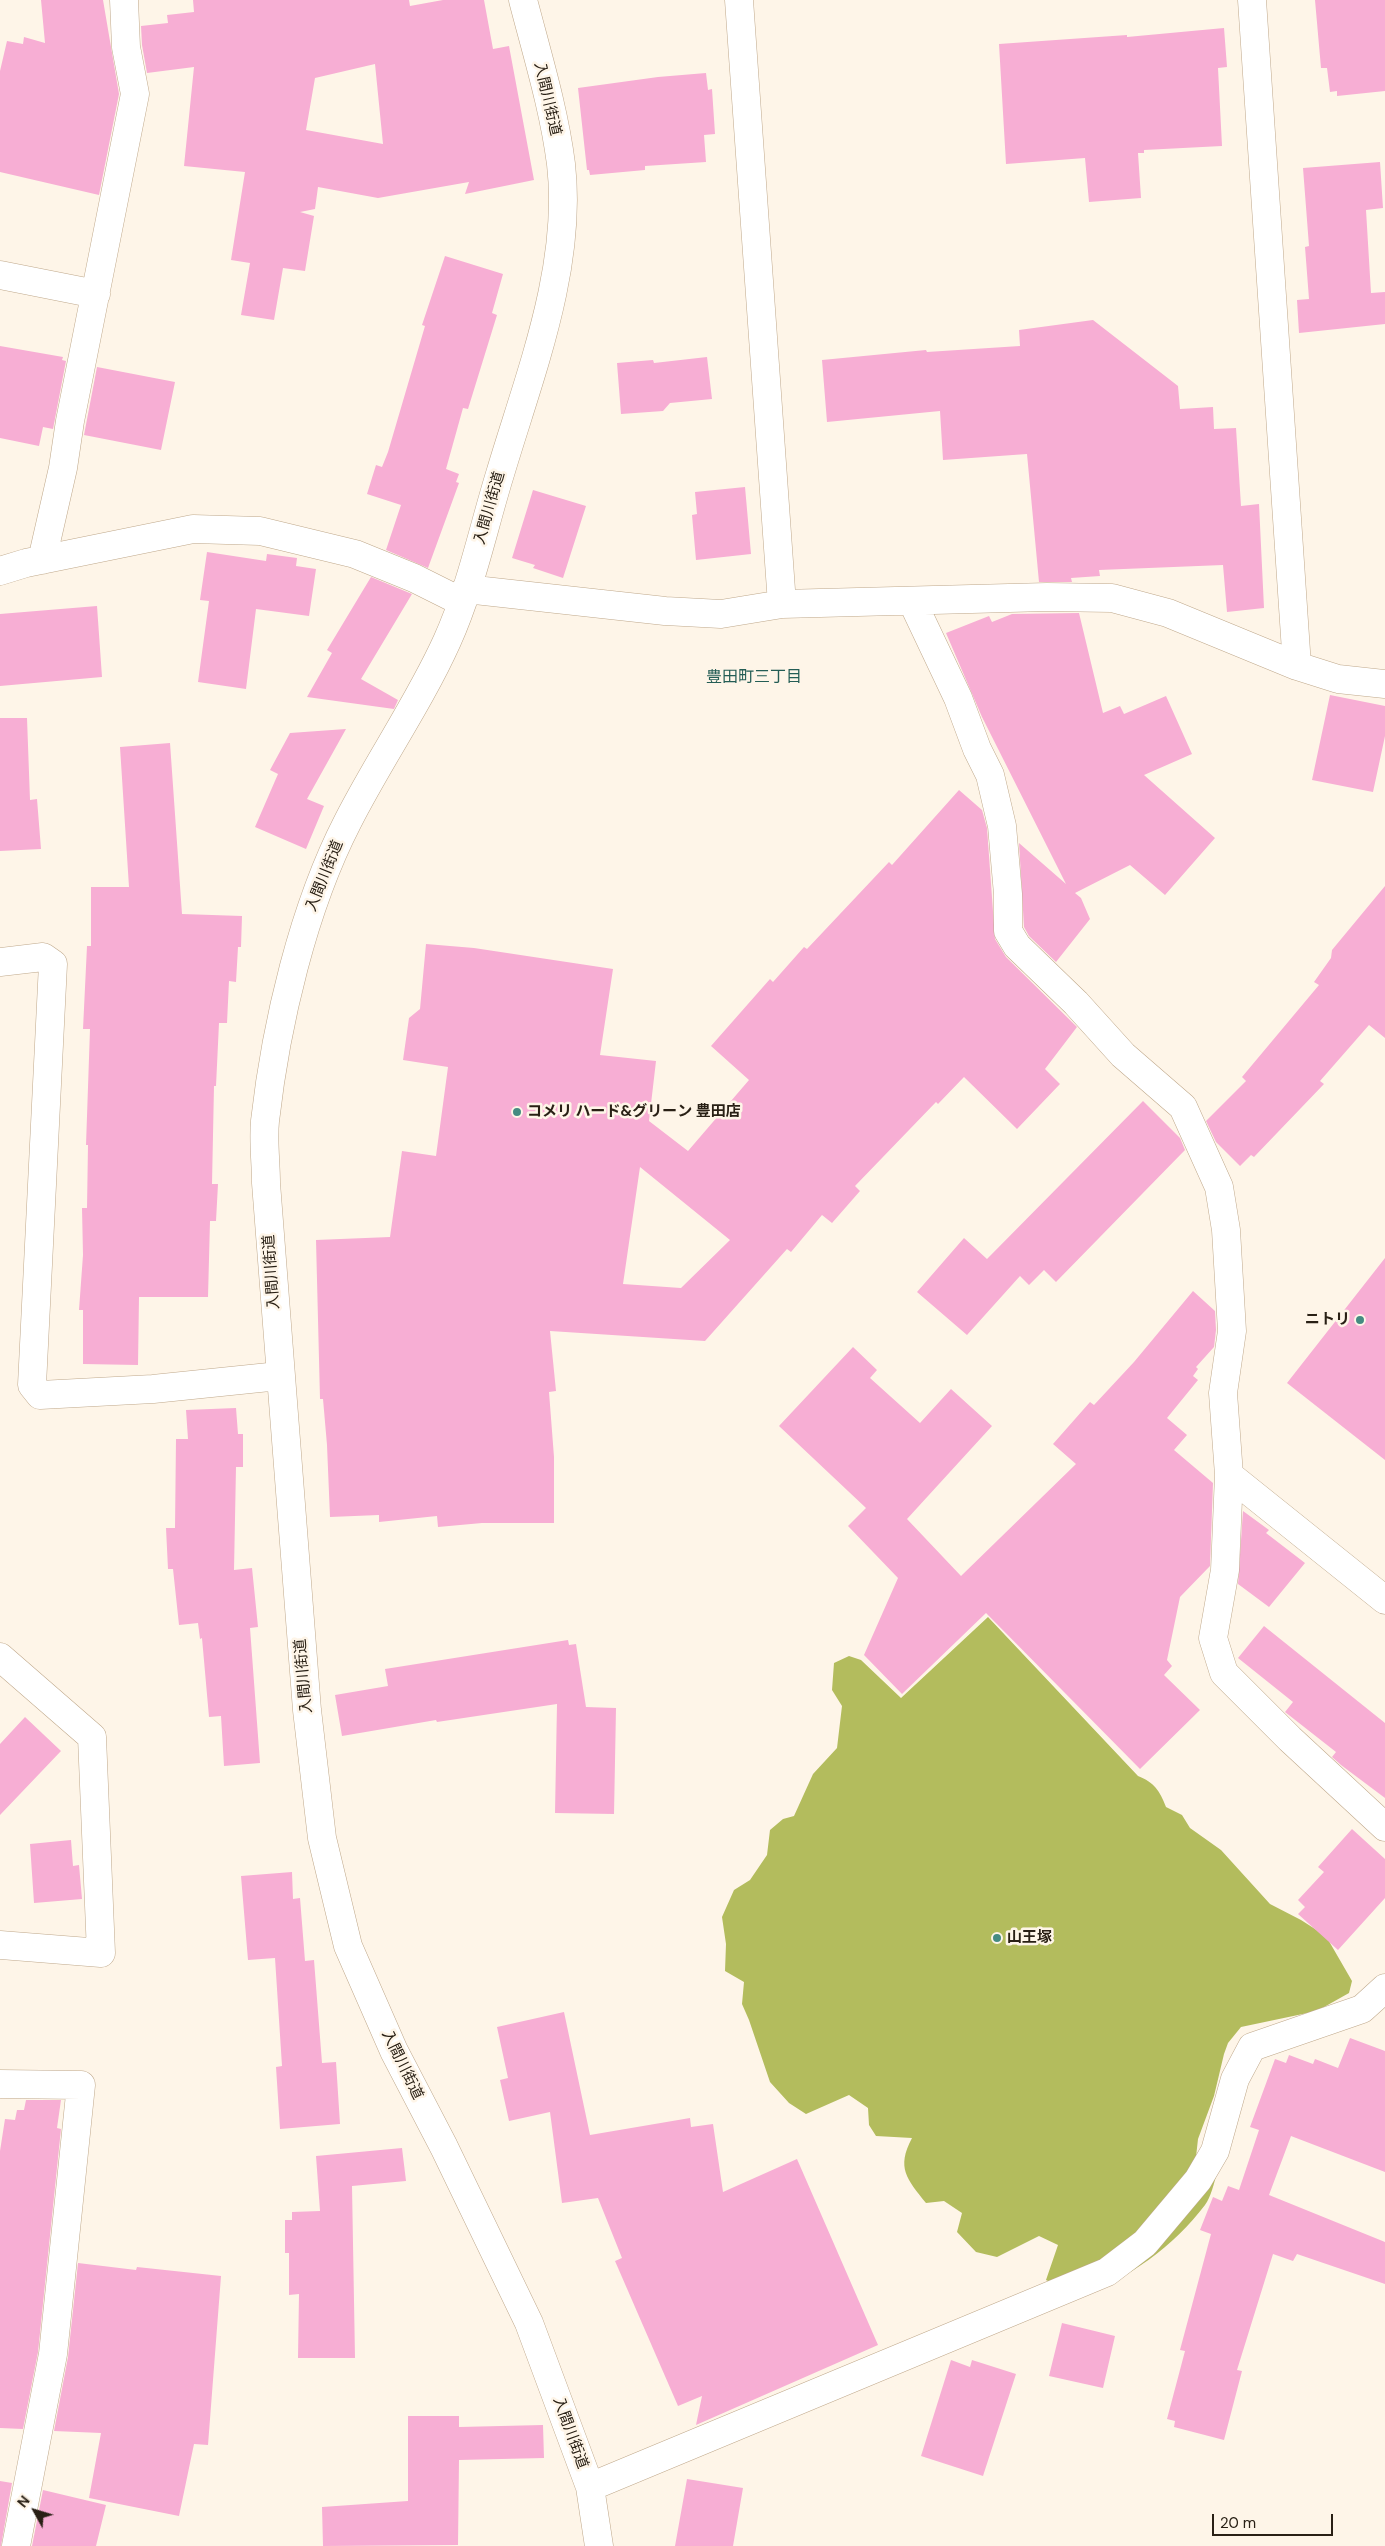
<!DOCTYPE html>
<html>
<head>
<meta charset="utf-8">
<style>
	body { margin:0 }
	#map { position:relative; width:1385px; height:2546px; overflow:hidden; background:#fef5e8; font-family:"DM Sans",sans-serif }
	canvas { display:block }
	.north { position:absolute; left:10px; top:2486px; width:50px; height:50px; -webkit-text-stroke:4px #fef5e8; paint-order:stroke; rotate:309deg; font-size:14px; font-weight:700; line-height:20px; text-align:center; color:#292015 }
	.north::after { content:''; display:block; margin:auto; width:18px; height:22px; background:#292015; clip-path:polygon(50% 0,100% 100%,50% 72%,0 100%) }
	.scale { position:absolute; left:1212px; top:2514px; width:121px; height:22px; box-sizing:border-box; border:2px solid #292015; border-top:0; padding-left:6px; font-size:15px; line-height:18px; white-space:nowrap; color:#292015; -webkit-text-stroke:4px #fef5e8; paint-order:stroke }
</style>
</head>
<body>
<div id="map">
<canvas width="1385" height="2546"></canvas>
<div class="north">N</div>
<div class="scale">20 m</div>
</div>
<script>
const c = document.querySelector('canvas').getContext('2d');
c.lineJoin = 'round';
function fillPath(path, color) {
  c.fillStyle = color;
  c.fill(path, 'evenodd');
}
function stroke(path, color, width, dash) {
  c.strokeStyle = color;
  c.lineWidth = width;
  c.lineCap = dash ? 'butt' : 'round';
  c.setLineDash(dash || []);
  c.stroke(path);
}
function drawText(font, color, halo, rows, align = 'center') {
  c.font = font + ' "DM Sans","Noto Sans JP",sans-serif';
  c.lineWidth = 5;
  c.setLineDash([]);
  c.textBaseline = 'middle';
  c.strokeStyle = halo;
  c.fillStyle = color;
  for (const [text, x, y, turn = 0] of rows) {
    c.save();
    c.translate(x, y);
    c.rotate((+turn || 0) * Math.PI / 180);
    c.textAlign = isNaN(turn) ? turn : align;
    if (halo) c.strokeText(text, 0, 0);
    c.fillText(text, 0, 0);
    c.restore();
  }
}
const forest = new Path2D(`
	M 988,1617 L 1138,1776 C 1154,1782 1160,1791 1166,1807 L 1182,1815 L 1190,1828 L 1221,1850 L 1270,1904 L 1301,1920 L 1326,1936 L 1352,1981 L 1349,1993 L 1317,2011 L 1241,2027 L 1228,2043 L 1224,2054 L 1214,2096 L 1198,2139 L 1196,2157 L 1217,2173 C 1214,2183 1211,2197 1205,2205 C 1174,2246 1128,2279 1080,2297 L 1046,2280 L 1058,2245 L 1039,2236 L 997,2257 L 976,2252 L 957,2232 L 962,2213 L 944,2201 L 926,2203 C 907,2179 896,2168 912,2138 L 876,2136 L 869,2125 L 868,2108 L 849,2095 L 806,2114 L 789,2103 L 770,2082 L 749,2020 L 742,2004 L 744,1982 L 725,1971 L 726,1944 L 722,1917 L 734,1890 L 750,1880 L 767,1855 L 770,1830 L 783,1819 L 794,1816 L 813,1774 L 837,1748 L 842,1706 L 832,1690 L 834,1663 L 849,1656 L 861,1660 L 901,1698 Z`);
const building = new Path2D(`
	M 41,0 L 103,0 L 119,94 L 99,195 L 0,172 L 0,71 L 7,41 L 23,44 L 24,37 L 45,43 Z
	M 193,0 L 409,0 L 410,6 L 443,0 L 484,0 L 493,49 L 509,46 L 534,180 L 465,194 L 469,182 L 378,198 L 318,187 L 315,209 L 300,212 L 314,216 L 305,271 L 283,268 L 274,320 L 241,315 L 250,263 L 231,260 L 245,172 L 184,166 L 194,67 L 147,73 L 142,45 L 141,26 L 168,23 L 167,15 L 194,12 ZM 375,64 L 383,144 L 306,130 L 315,78 Z
	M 1315,0 L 1385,0 L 1385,91 L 1337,96 L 1337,91 L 1330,92 L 1327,68 L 1321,68 Z
	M 1224,28 L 1227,67 L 1218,68 L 1222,146 L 1144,150 L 1144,153 L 1138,153 L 1141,198 L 1089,202 L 1085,158 L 1006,164 L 999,44 L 1127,35 L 1127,37 Z
	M 706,73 L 708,90 L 712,89 L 715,134 L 704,135 L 706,162 L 645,166 L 645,170 L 590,175 L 589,170 L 587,170 L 578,88 L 658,77 Z
	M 1380,162 L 1383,208 L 1366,210 L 1371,293 L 1385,292 L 1385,324 L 1299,333 L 1297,300 L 1309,299 L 1305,247 L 1309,246 L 1303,168 Z
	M 445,256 L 503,274 L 492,313 L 497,315 L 468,409 L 463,408 L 446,469 L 459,474 L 456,482 L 459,483 L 428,568 L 386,550 L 401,505 L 367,494 L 376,465 L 382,467 L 388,452 L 425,326 L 422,325 Z
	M 1093,320 L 1178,386 L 1180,409 L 1213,407 L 1214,429 L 1236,428 L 1241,506 L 1259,504 L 1264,608 L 1227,612 L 1223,565 L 1099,570 L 1100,576 L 1071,578 L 1072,582 L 1039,582 L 1027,454 L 943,460 L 940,411 L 827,422 L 822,360 L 926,350 L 927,352 L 1020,346 L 1019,330 Z
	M 0,346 L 63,357 L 62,360 L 66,361 L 53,429 L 43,427 L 39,446 L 0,438 Z
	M 707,357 L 712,399 L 670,403 L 663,411 L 621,414 L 617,363 L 653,360 L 654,363 Z
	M 97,367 L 175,382 L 161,450 L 84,435 Z
	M 745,487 L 751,554 L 696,560 L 692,515 L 697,514 L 695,492 Z
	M 533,490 L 586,506 L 563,578 L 533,568 L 535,565 L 512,558 Z
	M 207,552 L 266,561 L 267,554 L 297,558 L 296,566 L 316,569 L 309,616 L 256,609 L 246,689 L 198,682 L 209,601 L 200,600 Z
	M 371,577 L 412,594 L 361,679 L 398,700 L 394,709 L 307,697 L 332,653 L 327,650 Z
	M 97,606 L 102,677 L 0,686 L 0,614 Z
	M 1079,613 L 1103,713 L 1120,706 L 1124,714 L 1166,696 L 1192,754 L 1144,775 L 1215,838 L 1165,895 L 1130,865 L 1075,893 L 1081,898 L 1090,919 L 1056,962 L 1029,936 L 1024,927 L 1019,843 L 1066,884 L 982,717 L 946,633 L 989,616 L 992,622 L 1012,614 Z
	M 1330,695 L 1385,706 L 1385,736 L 1373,792 L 1312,780 Z
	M 0,718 L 27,718 L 30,800 L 37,799 L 41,849 L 0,851 Z
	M 346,729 L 307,799 L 324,806 L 306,849 L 255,827 L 278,774 L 270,770 L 290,733 Z
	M 170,743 L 182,914 L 242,916 L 241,947 L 238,947 L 236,982 L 229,981 L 227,1023 L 219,1023 L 216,1086 L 214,1086 L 212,1184 L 218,1184 L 216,1221 L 210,1221 L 208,1297 L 139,1297 L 138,1365 L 83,1364 L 83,1310 L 79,1310 L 83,1255 L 82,1208 L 87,1208 L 88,1145 L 86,1145 L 90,1029 L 83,1029 L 87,946 L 91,946 L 91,887 L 129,887 L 120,747 Z
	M 959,790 L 982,810 L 987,828 L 995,939 L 1006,957 L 1077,1027 L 1045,1069 L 1060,1084 L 1017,1129 L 964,1077 L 938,1104 L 936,1102 L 855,1186 L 860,1191 L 832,1223 L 822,1215 L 791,1252 L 787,1249 L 705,1341 L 550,1331 L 556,1391 L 549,1392 L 554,1457 L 554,1523 L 482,1523 L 438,1527 L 437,1516 L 379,1522 L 379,1515 L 330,1517 L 327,1445 L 323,1399 L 320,1399 L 316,1240 L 390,1237 L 402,1151 L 436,1156 L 448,1067 L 403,1060 L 409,1018 L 420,1009 L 426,944 L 474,948 L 613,969 L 600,1055 L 656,1061 L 649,1121 L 688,1151 L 749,1080 L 711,1046 L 770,979 L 773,982 L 804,947 L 807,949 L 889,862 L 892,865 ZM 640,1167 L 730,1240 L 681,1288 L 623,1284 Z
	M 1385,886 L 1385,1038 L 1369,1025 L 1320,1081 L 1324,1084 L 1254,1157 L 1251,1155 L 1240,1166 L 1216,1142 L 1206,1121 L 1246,1081 L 1242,1077 L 1319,985 L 1314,982 L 1331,958 L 1332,950 Z
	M 1143,1101 L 1180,1138 L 1185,1150 L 1056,1282 L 1044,1270 L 1029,1285 L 1020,1276 L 967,1335 L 917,1292 L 964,1238 L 987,1259 Z
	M 1385,1258 L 1385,1460 L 1287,1383 Z
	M 1193,1291 L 1215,1311 L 1216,1330 L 1214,1347 L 1196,1367 L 1198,1369 L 1193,1376 L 1198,1380 L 1167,1418 L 1187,1435 L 1174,1450 L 1213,1483 L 1210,1566 L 1180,1597 L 1167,1660 L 1172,1666 L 1164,1675 L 1200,1710 L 1140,1769 L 986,1613 L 902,1694 L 864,1655 L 898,1578 L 848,1526 L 866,1508 L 779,1426 L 853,1347 L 877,1370 L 870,1378 L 920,1423 L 951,1389 L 992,1426 L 907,1519 L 961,1576 L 1076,1464 L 1053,1444 L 1090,1402 L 1094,1405 L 1134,1362 Z
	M 236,1408 L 238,1434 L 243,1434 L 243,1467 L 236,1467 L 234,1570 L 252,1568 L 258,1627 L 250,1628 L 260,1763 L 224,1766 L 221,1716 L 209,1717 L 202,1638 L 200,1639 L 198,1623 L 179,1625 L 173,1569 L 168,1569 L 166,1528 L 175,1528 L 176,1439 L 188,1439 L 186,1410 Z
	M 1243,1511 L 1269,1530 L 1266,1533 L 1305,1563 L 1269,1607 L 1238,1584 Z
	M 1264,1626 L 1385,1723 L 1385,1798 L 1341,1765 L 1332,1757 L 1336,1752 L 1285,1712 L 1293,1702 L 1238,1658 Z
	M 568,1640 L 569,1645 L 576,1644 L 586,1707 L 616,1708 L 614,1814 L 555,1813 L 557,1704 L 437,1722 L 436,1720 L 342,1736 L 335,1695 L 388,1686 L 385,1669 Z
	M 25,1717 L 61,1751 L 0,1815 L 0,1744 Z
	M 1352,1829 L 1385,1859 L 1385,1898 L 1338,1950 L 1298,1914 L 1305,1907 L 1298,1900 L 1324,1872 L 1318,1867 Z
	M 71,1840 L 73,1866 L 79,1865 L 82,1899 L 34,1903 L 30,1844 Z
	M 292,1872 L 293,1899 L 300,1898 L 305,1961 L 314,1960 L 322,2063 L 336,2062 L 340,2124 L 280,2129 L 276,2067 L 282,2066 L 275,1958 L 248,1960 L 241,1876 Z
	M 564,2012 L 590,2135 L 690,2118 L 691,2127 L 713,2124 L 723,2192 L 797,2159 L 878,2345 L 696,2425 L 702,2396 L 678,2406 L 615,2261 L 622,2258 L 598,2198 L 562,2203 L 550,2112 L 509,2121 L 500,2080 L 508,2078 L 497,2027 Z
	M 1350,2038 L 1385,2051 L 1385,2172 L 1291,2136 L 1269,2195 L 1385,2242 L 1385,2284 L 1297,2254 L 1293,2261 L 1273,2254 L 1237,2370 L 1242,2371 L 1224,2440 L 1174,2427 L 1175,2421 L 1167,2419 L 1185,2351 L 1180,2350 L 1211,2234 L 1200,2230 L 1213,2197 L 1222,2201 L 1228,2186 L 1239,2190 L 1259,2130 L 1250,2127 L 1275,2059 L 1286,2063 L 1289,2055 L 1313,2064 L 1315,2059 L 1338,2068 Z
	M 26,2100 L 61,2100 L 57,2128 L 61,2129 L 38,2352 L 23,2429 L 0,2428 L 0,2151 L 5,2119 L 15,2120 L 17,2110 L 24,2110 Z
	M 402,2148 L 406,2181 L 352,2186 L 355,2358 L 298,2358 L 299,2294 L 289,2295 L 289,2253 L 285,2253 L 285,2220 L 292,2220 L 292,2212 L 320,2211 L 316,2156 Z
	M 78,2263 L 136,2270 L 137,2267 L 221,2276 L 208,2445 L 194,2444 L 179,2516 L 89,2498 L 101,2433 L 54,2431 L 68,2357 Z
	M 1062,2323 L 1115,2336 L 1103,2388 L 1049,2376 Z
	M 951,2360 L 970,2367 L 972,2360 L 1016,2374 L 983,2476 L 921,2456 Z
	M 408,2416 L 459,2416 L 459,2427 L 543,2425 L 544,2458 L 459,2460 L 458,2545 L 323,2546 L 322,2507 L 408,2501 Z
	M 687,2479 L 743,2488 L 733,2546 L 675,2546 Z
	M 0,2481 L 12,2483 L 1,2546 L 0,2546 Z
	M 43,2490 L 106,2505 L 96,2546 L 32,2546 Z`);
const street = new Path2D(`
	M 523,0 C 537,54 554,109 561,164 C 573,268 529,376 500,474 C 483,529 471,588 447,641 C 419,703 379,760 348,821 C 303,908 276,1024 265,1121 C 263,1141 266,1163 266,1183 L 307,1710 L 322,1838 L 348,1946 L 394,2051 L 444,2147 L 529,2323 L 590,2487 L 599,2546
	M 739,0 L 782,604
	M 1252,0 L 1297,666
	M 0,275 L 96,294
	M 42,560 L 63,468 L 70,421 L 135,94 L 126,47 L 124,0
	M 0,571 L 26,563 L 193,529 L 260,531 L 355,554 L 414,578 L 462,602
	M 466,589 L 665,611 L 721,614 L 782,604 L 1047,597 L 1112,598 L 1168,613 L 1297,666 L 1338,679 L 1385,684
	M 912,601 L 958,698 L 977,749 L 990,775 L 1002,826 L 1008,894 L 1008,931 L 1017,946 L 1076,1003 L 1123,1055 L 1183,1107 L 1219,1187 L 1226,1230 L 1232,1331 L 1223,1393 L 1229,1475 L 1225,1570 L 1213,1638 L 1224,1673 L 1290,1739 L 1385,1827
	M 0,962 L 43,957 L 53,964 L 32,1385 L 40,1395 L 153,1389 L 279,1376
	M 1229,1475 L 1385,1600
	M 0,1657 L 92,1737 L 101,1953 L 0,1945
	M 0,2084 L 81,2085 L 53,2354 L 16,2546
	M 590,2487 L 1107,2272 L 1145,2243 L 1198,2180 L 1215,2151 L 1235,2079 L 1252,2047 L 1362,2009 L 1385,1988`);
const markers = [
	[517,1112,5,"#468b82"],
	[1360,1320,5,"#468b82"],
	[997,1938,5,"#468b82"]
];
const streetNames = [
	["入間川街道",547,99,77],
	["入間川街道",490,508,-74],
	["入間川街道",325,876,-68],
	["入間川街道",272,1272,-94],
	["入間川街道",304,1676,-95],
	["入間川街道",402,2065,64],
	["入間川街道",570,2433,70]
];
const poiNames = [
	["コメリ ハード&グリーン 豊田店",527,1112],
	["ニトリ",1350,1320,"right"],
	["山王塚",1007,1938]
];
const neighbourhoodNames = [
	["豊田町三丁目",754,678]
];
fillPath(forest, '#b3bc5d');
fillPath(building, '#f7aed4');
stroke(street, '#bfa88b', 29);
stroke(street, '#fff', 28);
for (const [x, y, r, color] of markers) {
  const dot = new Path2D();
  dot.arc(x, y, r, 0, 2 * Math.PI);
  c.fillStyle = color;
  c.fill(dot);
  stroke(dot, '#fef5e8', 2);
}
drawText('15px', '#292015', '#fef5e8', streetNames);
drawText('bold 15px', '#292015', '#fef5e8', poiNames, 'left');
drawText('16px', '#245d55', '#fef5e8', neighbourhoodNames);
</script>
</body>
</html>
